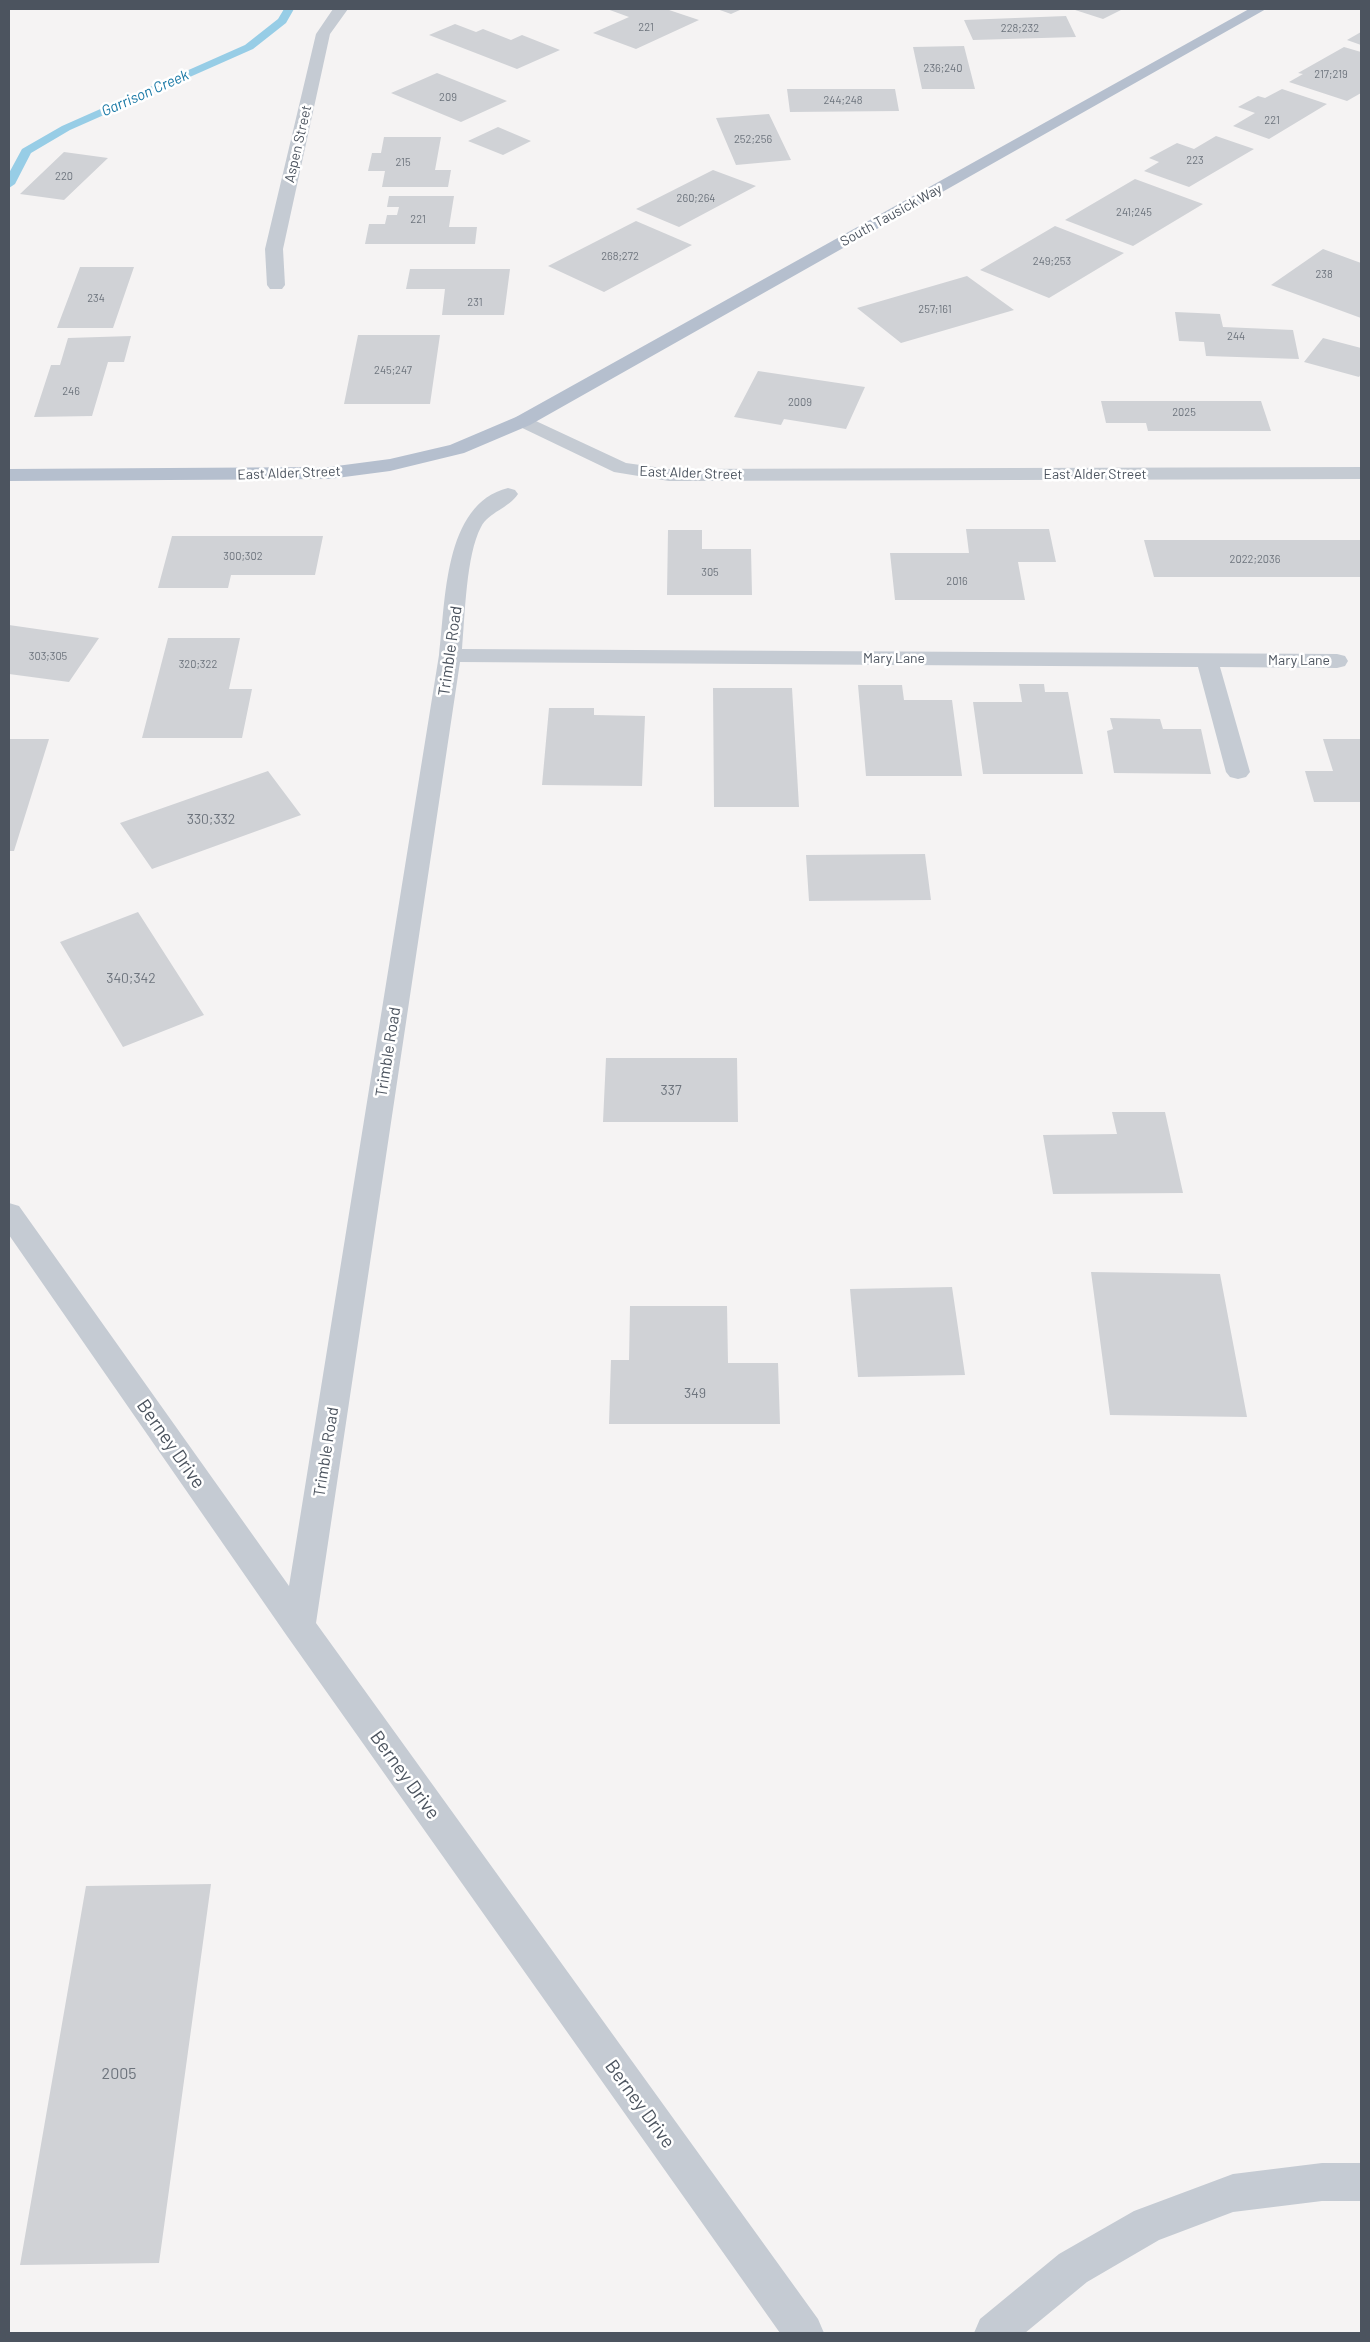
<!DOCTYPE html>
<html>
<head>
<meta charset="utf-8">
<style>
	body { margin:0 }
	#map { position:relative; width:1370px; height:2342px; overflow:hidden; background:#f5f3f3; font-family:Barlow,sans-serif }
	canvas { display:block }
	.frame { position:absolute; inset:0; border:10px solid #4c545f; pointer-events:none }
</style>
</head>
<body>
<div id="map">
<canvas width="1370" height="2342"></canvas>
<div class="frame"></div>
</div>
<script>
const c = document.querySelector('canvas').getContext('2d');
c.lineJoin = 'round';
function fillPath(path, color) {
  c.fillStyle = color;
  c.fill(path, 'evenodd');
}
function drawText(font, color, halo, rows, align = 'center') {
  c.font = font + ' Barlow,sans-serif';
  c.lineWidth = 5;
  c.setLineDash([]);
  c.textBaseline = 'middle';
  c.strokeStyle = halo;
  c.fillStyle = color;
  for (const [text, x, y, turn = 0] of rows) {
    c.save();
    c.translate(x, y);
    c.rotate((+turn || 0) * Math.PI / 180);
    c.textAlign = isNaN(turn) ? turn : align;
    if (halo) c.strokeText(text, 0, 0);
    c.fillText(text, 0, 0);
    c.restore();
  }
}
const stream = new Path2D(`
	M 284,9 L 294,9 L 286,23 L 253,49 L 70,130 L 31,153 L 15,184 L 9,188 L 9,173 L 22,149 L 62,126 L 245,45 L 278,19 Z`);
const building = new Path2D(`
	M 607,9 L 666,9 L 699,20 L 636,49 L 593,33 L 629,17 Z
	M 717,9 L 742,9 L 731,14 Z
	M 1072,9 L 1123,9 L 1103,19 Z
	M 1066,16 L 1076,37 L 973,40 L 964,20 Z
	M 455,24 L 476,32 L 483,29 L 511,40 L 522,35 L 560,50 L 517,69 L 429,35 Z
	M 1361,32 L 1361,45 L 1347,40 Z
	M 964,46 L 975,89 L 922,89 L 913,47 Z
	M 1344,47 L 1361,52 L 1361,93 L 1347,101 L 1289,82 L 1303,74 L 1298,73 Z
	M 437,73 L 507,101 L 461,122 L 391,93 Z
	M 787,89 L 895,89 L 899,111 L 790,112 Z
	M 1282,89 L 1327,104 L 1269,139 L 1233,126 L 1255,113 L 1238,107 L 1258,96 L 1265,98 Z
	M 769,114 L 791,160 L 736,165 L 716,118 Z
	M 498,127 L 531,141 L 503,155 L 468,141 Z
	M 1216,136 L 1254,149 L 1189,187 L 1144,171 L 1159,162 L 1149,158 L 1177,143 L 1194,149 Z
	M 384,137 L 441,137 L 435,170 L 451,170 L 448,187 L 382,187 L 385,171 L 368,171 L 372,153 L 381,153 Z
	M 64,152 L 108,158 L 64,200 L 20,194 Z
	M 713,170 L 756,186 L 679,227 L 636,209 Z
	M 1135,179 L 1203,204 L 1133,246 L 1065,220 Z
	M 389,196 L 454,196 L 449,227 L 477,227 L 475,244 L 365,244 L 369,224 L 385,224 L 387,215 L 397,215 L 399,207 L 387,207 Z
	M 636,221 L 692,245 L 604,292 L 548,266 Z
	M 1055,226 L 1124,253 L 1049,298 L 980,270 Z
	M 1323,249 L 1361,263 L 1361,318 L 1271,285 Z
	M 80,267 L 134,267 L 113,328 L 57,328 Z
	M 410,269 L 510,269 L 504,315 L 442,315 L 445,289 L 406,289 Z
	M 967,276 L 1014,310 L 901,343 L 857,308 Z
	M 1175,312 L 1220,314 L 1223,327 L 1293,330 L 1299,359 L 1206,356 L 1204,342 L 1179,341 Z
	M 358,335 L 440,335 L 430,404 L 344,404 Z
	M 131,336 L 124,362 L 108,362 L 92,416 L 34,417 L 51,365 L 60,365 L 68,338 Z
	M 1323,338 L 1361,348 L 1361,374 L 1359,377 L 1304,362 Z
	M 758,371 L 865,387 L 846,429 L 784,419 L 781,425 L 734,417 Z
	M 1101,401 L 1261,401 L 1271,431 L 1148,431 L 1146,423 L 1106,423 Z
	M 966,529 L 1049,529 L 1056,562 L 1018,562 L 1025,600 L 895,600 L 890,553 L 969,553 Z
	M 668,530 L 702,530 L 702,549 L 751,549 L 752,595 L 667,595 Z
	M 172,536 L 323,536 L 315,575 L 231,575 L 228,588 L 158,588 Z
	M 1144,540 L 1361,540 L 1361,577 L 1154,577 Z
	M 9,625 L 99,638 L 69,682 L 9,674 Z
	M 168,638 L 240,638 L 229,689 L 252,689 L 242,738 L 142,738 Z
	M 1019,684 L 1044,684 L 1045,692 L 1068,692 L 1083,774 L 983,774 L 973,702 L 1022,702 Z
	M 858,685 L 902,685 L 904,700 L 952,700 L 962,776 L 866,776 Z
	M 713,688 L 792,688 L 799,807 L 714,807 Z
	M 549,708 L 594,708 L 594,715 L 645,716 L 642,786 L 542,785 Z
	M 1110,718 L 1160,719 L 1163,729 L 1201,729 L 1211,774 L 1114,773 L 1107,731 L 1113,729 Z
	M 9,739 L 49,739 L 14,851 L 9,851 Z
	M 1323,739 L 1361,739 L 1361,802 L 1314,802 L 1305,771 L 1333,771 Z
	M 268,771 L 301,815 L 152,869 L 120,823 Z
	M 925,854 L 931,900 L 809,901 L 806,855 Z
	M 138,912 L 204,1015 L 123,1047 L 60,942 Z
	M 606,1058 L 737,1058 L 738,1122 L 603,1122 Z
	M 1112,1112 L 1165,1112 L 1183,1193 L 1053,1194 L 1043,1135 L 1117,1134 Z
	M 1091,1272 L 1220,1274 L 1247,1417 L 1110,1415 Z
	M 952,1287 L 965,1375 L 858,1377 L 850,1289 Z
	M 630,1306 L 727,1306 L 728,1363 L 778,1363 L 780,1424 L 609,1424 L 611,1360 L 629,1360 Z
	M 211,1884 L 159,2263 L 20,2265 L 86,1886 Z`);
const minor = new Path2D(`
	M 333,9 L 348,9 L 330,34 L 283,249 L 285,285 L 282,289 L 270,289 L 267,285 L 265,249 L 316,34 Z
	M 523,415 L 626,463 L 669,469 L 1361,467 L 1361,479 L 669,481 L 614,472 L 516,425 L 513,421 L 516,417 Z
	M 508,488 L 515,490 L 518,494 C 509,508 489,512 481,527 C 466,555 465,616 462,649 L 1337,654 L 1345,656 L 1348,661 L 1345,666 L 1337,668 L 1220,667 L 1250,772 L 1246,777 L 1238,779 L 1230,777 L 1226,772 L 1198,667 L 460,662 L 316,1623 L 818,2319 L 824,2333 L 780,2333 L 287,1636 L 9,1235 L 9,1203 L 19,1206 L 289,1586 L 439,655 C 446,602 443,504 508,488 Z
	M 1322,2163 L 1361,2163 L 1361,2201 L 1322,2201 L 1233,2212 L 1159,2240 L 1087,2282 L 1025,2333 L 974,2333 L 980,2319 L 1059,2254 L 1134,2211 L 1233,2174 Z`);
const major = new Path2D(`
	M 1249,9 L 1266,9 L 530,425 L 464,453 L 390,471 L 329,479 L 9,481 L 9,469 L 329,467 L 390,459 L 450,445 L 516,417 Z`);
const farNumbernames = [
	["221",646,27],
	["228;232",1020,28],
	["236;240",943,68],
	["217;219",1331,74],
	["209",448,97],
	["244;248",843,100],
	["221",1272,120],
	["252;256",753,139],
	["223",1195,160],
	["215",403,162],
	["220",64,176],
	["260;264",696,198],
	["241;245",1134,212],
	["221",418,219],
	["268;272",620,256],
	["249;253",1052,261],
	["238",1324,274],
	["234",96,298],
	["231",475,302],
	["257;161",935,309],
	["244",1236,336],
	["245;247",393,370],
	["246",71,391],
	["2009",800,402],
	["2025",1184,412],
	["300;302",243,556],
	["2022;2036",1255,559],
	["305",710,572],
	["2016",957,581],
	["303;305",48,656],
	["320;322",198,664]
];
const farStreetnames = [
	["Aspen Street",298,144,-77],
	["South Tausick Way",891,215,-29],
	["East Alder Street",289,473,-2],
	["East Alder Street",691,473,2],
	["East Alder Street",1095,474],
	["Mary Lane",894,658],
	["Mary Lane",1299,660]
];
const numberNames = [
	["330;332",211,819],
	["340;342",131,978],
	["337",671,1090],
	["349",695,1393]
];
const farWaternames = [
	["Garrison Creek",145,93,-24]
];
const streetNames = [
	["Trimble Road",450,651,-82],
	["Trimble Road",388,1052,-81],
	["Trimble Road",326,1452,-81]
];
const nearNumbernames = [
	["2005",119,2074]
];
const nearStreetnames = [
	["Berney Drive",171,1444,55],
	["Berney Drive",405,1775,54],
	["Berney Drive",640,2104,54]
];
fillPath(stream, '#97cde6');
fillPath(building, '#d0d2d6');
fillPath(minor, '#c5cbd3');
fillPath(major, '#b5bfce');
drawText('11px', '#6d747d', null, farNumbernames);
drawText('14px', '#4c545f', '#fff', farStreetnames);
drawText('14px', '#6d747d', null, numberNames);
drawText('italic 15px', '#1978a5', '#fff', farWaternames);
drawText('16px', '#4c545f', '#fff', streetNames);
drawText('16px', '#6d747d', null, nearNumbernames);
drawText('19px', '#4c545f', '#fff', nearStreetnames);
</script>
</body>
</html>
